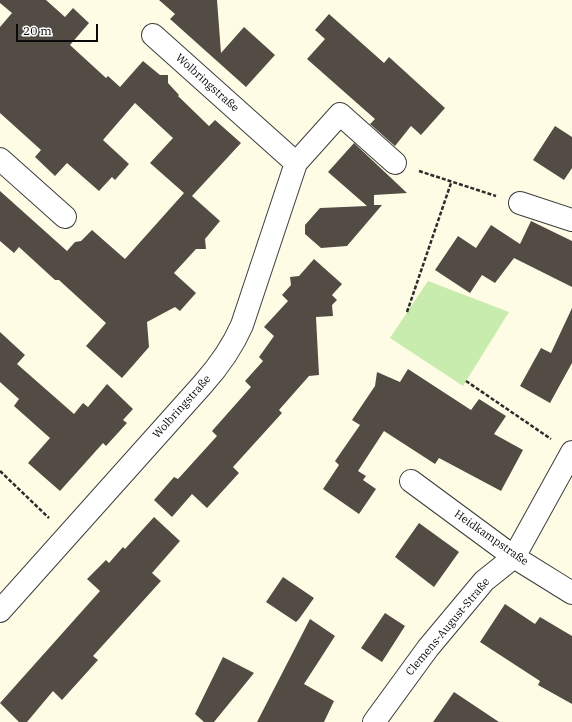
<!DOCTYPE html>
<html>
<head>
<meta charset="utf-8">
<style>
	body { margin:0 }
	#map { position:relative; width:572px; height:722px; overflow:hidden; background:#fffce6; font-family:"IBM Plex Serif",serif }
	canvas { display:block }
	.scale { position:absolute; left:16px; top:24px; width:82px; height:18px; box-sizing:border-box; border:2px solid #0a0a0a; border-top:0; padding-left:5px; font-size:12px; line-height:14px; white-space:nowrap; color:#0a0a0a; -webkit-text-stroke:3px #fff; paint-order:stroke }
</style>
</head>
<body>
<div id="map">
<canvas width="572" height="722"></canvas>
<div class="scale">20 m</div>
</div>
<script>
const c = document.querySelector('canvas').getContext('2d');
c.lineJoin = 'round';
function fillPath(path, color) {
  c.fillStyle = color;
  c.fill(path, 'evenodd');
}
function stroke(path, color, width, dash) {
  c.strokeStyle = color;
  c.lineWidth = width;
  c.lineCap = dash ? 'butt' : 'round';
  c.setLineDash(dash || []);
  c.stroke(path);
}
function drawText(font, color, halo, rows, align = 'center') {
  c.font = font + ' "IBM Plex Serif",serif';
  c.lineWidth = 4;
  c.setLineDash([]);
  c.textBaseline = 'middle';
  c.strokeStyle = halo;
  c.fillStyle = color;
  for (const [text, x, y, turn = 0] of rows) {
    c.save();
    c.translate(x, y);
    c.rotate((+turn || 0) * Math.PI / 180);
    c.textAlign = isNaN(turn) ? turn : align;
    if (halo) c.strokeText(text, 0, 0);
    c.fillText(text, 0, 0);
    c.restore();
  }
}
const green = new Path2D(`
	M 428,281 L 509,312 L 463,386 L 390,338 Z`);
const building = new Path2D(`
	M 0,0 L 46,0 L 65,17 L 73,8 L 89,23 L 70,45 L 106,78 L 108,76 L 120,87 L 143,61 L 160,75 L 168,75 L 168,83 L 179,95 L 178,96 L 209,126 L 215,120 L 241,143 L 192,196 L 220,221 L 205,239 L 206,249 L 196,249 L 174,273 L 196,293 L 180,311 L 175,307 L 147,322 L 149,347 L 122,378 L 86,346 L 106,323 L 59,280 L 55,280 L 19,247 L 14,253 L 0,241 L 0,191 L 67,251 L 75,242 L 81,241 L 92,230 L 125,259 L 184,193 L 150,163 L 173,138 L 135,103 L 103,140 L 129,164 L 115,180 L 112,177 L 99,191 L 67,163 L 55,176 L 35,157 L 41,150 L 0,113 L 0,27 L 12,13 L 0,3 Z
	M 159,0 L 217,0 L 221,53 L 244,27 L 275,55 L 246,87 L 170,19 L 175,14 Z
	M 329,14 L 384,63 L 389,57 L 445,108 L 421,135 L 411,126 L 395,146 L 370,124 L 375,119 L 307,59 L 325,39 L 315,30 Z
	M 555,126 L 572,137 L 572,168 L 564,180 L 533,160 Z
	M 354,143 L 407,193 L 374,195 L 374,205 L 382,205 L 347,246 L 321,248 L 305,234 L 305,225 L 320,208 L 367,206 L 328,172 Z
	M 531,221 L 572,241 L 572,287 L 514,258 L 495,283 L 482,275 L 470,293 L 435,270 L 458,236 L 476,248 L 491,225 L 520,244 Z
	M 314,259 L 342,284 L 332,295 L 337,300 L 332,305 L 333,316 L 316,317 L 319,375 L 309,376 L 279,410 L 282,413 L 233,467 L 239,473 L 207,508 L 192,494 L 172,517 L 154,500 L 174,477 L 178,479 L 217,436 L 212,431 L 251,387 L 245,381 L 263,361 L 259,357 L 274,336 L 264,327 L 288,301 L 282,295 L 291,285 L 290,277 L 299,276 Z
	M 572,308 L 572,363 L 550,403 L 520,386 L 541,348 L 551,353 Z
	M 0,332 L 25,355 L 17,364 L 74,414 L 83,403 L 88,407 L 107,384 L 133,409 L 123,420 L 127,423 L 106,446 L 103,443 L 60,491 L 28,463 L 50,438 L 14,406 L 19,399 L 0,382 Z
	M 408,369 L 471,410 L 479,399 L 506,416 L 494,434 L 523,450 L 501,491 L 439,458 L 435,464 L 384,431 L 358,471 L 366,476 L 363,480 L 376,489 L 359,514 L 323,489 L 339,465 L 335,461 L 360,425 L 352,420 L 375,386 L 377,372 L 400,382 Z
	M 154,517 L 180,541 L 152,573 L 161,581 L 93,656 L 98,660 L 62,700 L 53,691 L 27,722 L 19,722 L 0,703 L 100,591 L 87,579 L 106,560 L 109,563 L 123,547 L 125,549 Z
	M 419,523 L 459,552 L 434,587 L 395,557 Z
	M 283,577 L 314,598 L 299,619 L 296,622 L 266,602 Z
	M 505,604 L 535,624 L 540,617 L 572,636 L 572,704 L 538,685 L 540,681 L 480,642 Z
	M 385,613 L 405,626 L 382,662 L 361,648 Z
	M 310,619 L 335,636 L 304,684 L 334,701 L 324,722 L 257,722 Z
	M 223,657 L 254,673 L 214,722 L 204,722 L 195,714 Z
	M 454,692 L 499,722 L 433,722 Z`);
const path = new Path2D(`
	M 419,171 L 496,196
	M 407,312 L 451,183
	M 466,381 L 551,439
	M 0,471 L 49,518`);
const minor = new Path2D(`
	M 0,159 L 65,217
	M 296,163 L 340,114 L 395,163
	M 520,203 L 572,220
	M 411,481 L 514,557 L 572,593
	M 0,611 L 203,384 C 219,366 232,348 242,325 L 296,163 L 153,35
	M 374,722 L 428,648 L 484,581 L 514,557 L 572,452`);
const streetNames = [
	["Wolbringstraße",207,83,42],
	["Wolbringstraße",182,407,-48],
	["Heidkampstraße",491,538,35],
	["Clemens-August-Straße",448,627,-50]
];
fillPath(green, '#c8ecad');
fillPath(building, '#534c45');
stroke(minor, '#3d3d3d', 24);
stroke(path, '#2c2c2c', 2.5, [4, 2]);
stroke(minor, '#fff', 22);
drawText('11px', '#0a0a0a', '#fff', streetNames);
</script>
</body>
</html>
